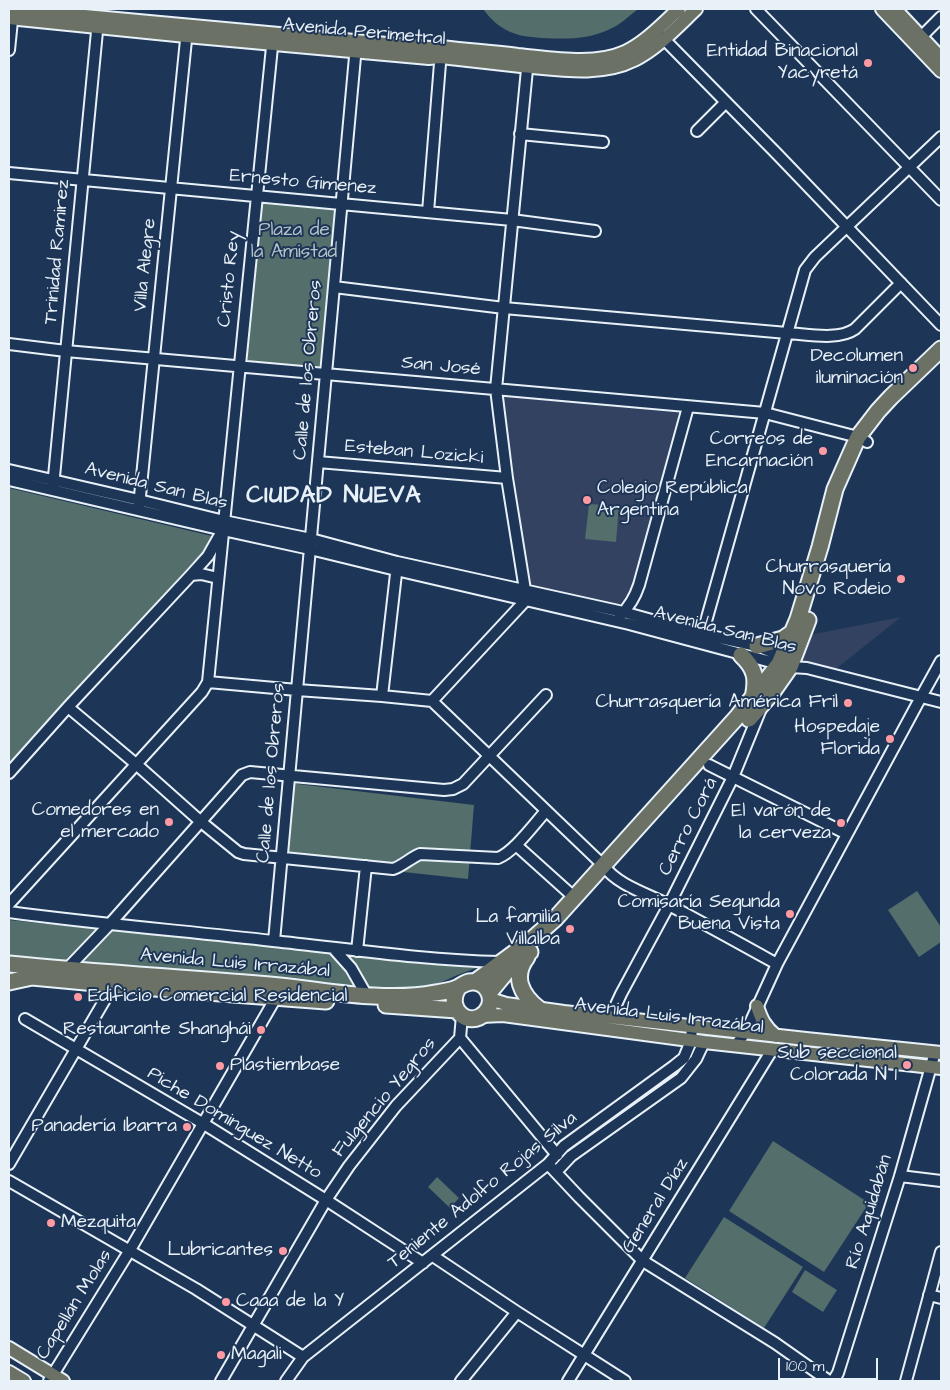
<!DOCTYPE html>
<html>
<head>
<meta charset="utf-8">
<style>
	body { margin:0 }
	#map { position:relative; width:950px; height:1390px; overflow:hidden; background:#1d3557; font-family:"Architects Daughter",sans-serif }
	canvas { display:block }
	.frame { position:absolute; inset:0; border:10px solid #e8f1f8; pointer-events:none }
	.scale { position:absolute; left:778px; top:1358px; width:100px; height:22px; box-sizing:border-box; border:2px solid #e8f1f8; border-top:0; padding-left:6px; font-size:15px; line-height:18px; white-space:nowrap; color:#e8f1f8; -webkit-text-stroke:4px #1d3557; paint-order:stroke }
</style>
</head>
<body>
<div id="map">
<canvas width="950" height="1390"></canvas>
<div class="frame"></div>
<div class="scale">100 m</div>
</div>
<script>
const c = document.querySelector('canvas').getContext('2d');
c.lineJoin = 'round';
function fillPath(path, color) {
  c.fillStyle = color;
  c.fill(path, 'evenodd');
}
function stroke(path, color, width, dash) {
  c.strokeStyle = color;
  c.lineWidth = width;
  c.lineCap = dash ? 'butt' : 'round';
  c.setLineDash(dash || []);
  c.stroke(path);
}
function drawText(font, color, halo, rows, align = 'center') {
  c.font = font + ' "Architects Daughter",sans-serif';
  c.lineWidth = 4;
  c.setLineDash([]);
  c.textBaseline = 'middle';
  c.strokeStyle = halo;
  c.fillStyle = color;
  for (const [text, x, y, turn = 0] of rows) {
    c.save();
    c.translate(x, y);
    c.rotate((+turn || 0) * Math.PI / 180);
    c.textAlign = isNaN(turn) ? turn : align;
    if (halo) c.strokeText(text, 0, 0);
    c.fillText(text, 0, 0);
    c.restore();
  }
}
const built = new Path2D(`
	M 503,395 L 681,413 L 632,587 L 614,613 L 529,594 Z
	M 901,617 L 831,673 L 795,664 L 809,635 Z`);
const green = new Path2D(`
	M 483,9 L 638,9 C 629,16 620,25 610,29 C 587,40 567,39 542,38 C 534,37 524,37 516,34 C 502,30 491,20 483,9 Z
	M 256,196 L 342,204 L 319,370 L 241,363 Z
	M 9,488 L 216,537 L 9,766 Z
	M 589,504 L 619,506 L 616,542 L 585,539 Z
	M 289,783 L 474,805 L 468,879 L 284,859 Z
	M 917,891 L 941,927 L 941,942 L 919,957 L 888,910 Z
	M 9,920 L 476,968 L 455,976 L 427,989 L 383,990 L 9,961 Z
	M 773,1141 L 869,1203 L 824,1272 L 729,1211 Z
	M 437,1177 L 459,1198 L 450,1208 L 428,1187 Z
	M 724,1217 L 803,1267 L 764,1328 L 685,1278 Z
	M 805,1270 L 837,1290 L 823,1312 L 792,1292 Z`);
const minor = new Path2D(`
	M 756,9 L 941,200
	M 660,35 L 778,155 L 941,325
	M 917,41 L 941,17
	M 9,50 L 13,11
	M 697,131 L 726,102
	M 520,134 L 603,142
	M 9,173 L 512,220 L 595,231
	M 428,212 L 441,51
	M 334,287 L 504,308 L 787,333 C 807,334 838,341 855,329 L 901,283
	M 9,344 L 66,351 L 765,413 L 858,437 L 867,442
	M 318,462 L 507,478
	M 9,470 L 139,500 L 224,521 L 311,539 L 397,562 L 623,612 L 702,634 L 757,646 L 788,659
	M 9,480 L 223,530 L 310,549 L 396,570 L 629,624 L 790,667 L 807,668 L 941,702
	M 53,487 L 98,21
	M 139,506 L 187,30
	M 191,575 L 201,574 L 218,578
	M 525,590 L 507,478 L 496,389 L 528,59
	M 620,616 C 629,607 635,597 639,585 L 688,407
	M 701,639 L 805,270 L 815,257 L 941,137
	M 208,682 L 297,690 L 382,696 L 432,701 L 604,866 C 617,885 648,894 669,905 C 705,924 741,944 777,964
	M 382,696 L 397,565
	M 432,701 L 525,601
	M 68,707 L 136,764 L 200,821 L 238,852 L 244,854 L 393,869 C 403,866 410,858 420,854 L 498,858 C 514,852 534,824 546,811
	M 709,765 L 847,834
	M 9,773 L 68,707 L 191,575 L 208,556 L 221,533
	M 516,845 L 575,898
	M 9,904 L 202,692 L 208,682 L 273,37
	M 9,912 C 97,924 185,931 273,941 C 349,949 424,960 500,962
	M 274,941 L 356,46
	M 334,949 L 351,968 L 367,996
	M 357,951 L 366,866
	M 66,970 L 109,925 L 242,775 L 250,772 L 444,790 L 453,789 L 463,784 L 546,695
	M 610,1018 L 621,994 L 669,905 L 733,777 L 760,711
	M 25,1019 L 204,1124 L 326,1200 L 423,1263
	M 460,1038 L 557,1155
	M 735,1046 L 746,1032 L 777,964 L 921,697 L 941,661
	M 9,1164 L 114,984
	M 548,1164 L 579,1197 L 643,1261 L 775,1343 L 829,1381
	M 556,1172 L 571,1156 L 681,1078 L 696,1059 L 704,1042
	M 900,1176 L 941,1181
	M 9,1181 L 196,1289 L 303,1357
	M 433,1256 L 517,1312 L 625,1381
	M 929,1295 L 941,1298
	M 49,1381 L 130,1250 L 278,994
	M 221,1381 L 326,1200 L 349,1166 L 396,1106 L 460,1038 L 462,1016
	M 286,1381 L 303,1357 L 548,1164 L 564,1146 L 674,1066 L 684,1058 L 691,1041 L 692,1027
	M 461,1381 L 517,1312
	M 568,1381 L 772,1050
	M 833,1381 L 838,1373 L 900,1176 L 935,1052
	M 906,1381 L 941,1252`);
const major = new Path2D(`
	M 9,9 L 430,48 L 441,47 C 467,50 493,52 518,55 C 551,58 594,66 625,52 C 646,42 662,24 679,9
	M 882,9 L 941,71
	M 895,9 L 941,58
	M 9,18 L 186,36 L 429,58 L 441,57 C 467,60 494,63 521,66 C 557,69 601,77 634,60 C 657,49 678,26 696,9
	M 490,999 L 506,1004 L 564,1012 L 806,1039 L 941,1053
	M 757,1006 C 761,1019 765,1027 776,1036
	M 481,1016 L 503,1015 L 704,1042 L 941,1068
	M 9,1348 L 63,1381
	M 9,1372 L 24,1381`);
const highway = new Path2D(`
	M 757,646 L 783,639 L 793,632
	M 741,655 C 756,669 757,679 753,698
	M 749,719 L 771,694 L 790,667 L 808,620
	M 527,957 C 512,976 521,995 539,1009
	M 9,964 C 99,973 190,978 280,986 C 312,989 343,995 374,996 C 394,997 415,997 435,993 C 442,992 450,991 457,988 C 463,985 466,981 474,982 C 489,983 496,1002 485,1013 C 469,1029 445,1009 458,988
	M 9,982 L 32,977 L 128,986 L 326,1001
	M 475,982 L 529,942 L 555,919 L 738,716 L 779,664 L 798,619 L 820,547 L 835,489 L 858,437 L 878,411 L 891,397 L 941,349
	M 489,993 L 508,970 L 530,952
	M 386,1005 L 457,1010`);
const markers = [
	[868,63,5,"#ff9aa2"],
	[913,368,5,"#ff9aa2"],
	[823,451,5,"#ff9aa2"],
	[587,500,5,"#ff9aa2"],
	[901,579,5,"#ff9aa2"],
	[848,703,5,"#ff9aa2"],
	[890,739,5,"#ff9aa2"],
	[169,822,5,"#ff9aa2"],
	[841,823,5,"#ff9aa2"],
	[790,914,5,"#ff9aa2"],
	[570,929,5,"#ff9aa2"],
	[78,997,5,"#ff9aa2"],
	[261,1030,5,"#ff9aa2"],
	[907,1065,5,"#ff9aa2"],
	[220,1066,5,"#ff9aa2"],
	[187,1127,5,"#ff9aa2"],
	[51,1223,5,"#ff9aa2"],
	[283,1251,5,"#ff9aa2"],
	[226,1302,5,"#ff9aa2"],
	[221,1355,5,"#ff9aa2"]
];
const streetNames = [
	["Avenida Perimetral",364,33,5],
	["Ernesto Gimenez",303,183,5],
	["Trinidad Ramirez",58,252,-85],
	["Villa Alegre",146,265,-84],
	["Cristo Rey",230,279,-84],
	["San José",441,367,5],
	["Calle de los Obreros",309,370,-85],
	["Esteban Lozicki",414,453,5],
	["Avenida San Blas",156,487,14],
	["Avenida San Blas",725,631,14],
	["Calle de los Obreros",272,773,-85],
	["Cerro Corá",689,827,-63],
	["Avenida Luis Irrazábal",235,964,5],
	["Avenida Luis Irrazábal",669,1017,7],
	["Fulgencio Yegros",385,1098,-50],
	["Piche Dominguez Netto",234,1124,31],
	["Teniente Adolfo Rojas Silva",483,1191,-39],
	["General Díaz",656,1206,-58],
	["Río Aquidabán",870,1212,-73],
	["Capellán Molas",75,1305,-58]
];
const poiNames = [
	["Entidad Binacional",858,52],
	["Yacyretá",858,74],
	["Decolumen",903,357],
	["iluminación",903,379],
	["Correos de",813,440],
	["Encarnación",813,462],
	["Colegio República",597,489,"left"],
	["Argentina",597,511,"left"],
	["Churrasquería",891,568],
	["Novo Rodeio",891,590],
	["Churrasquería América Fril",838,703],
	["Hospedaje",880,728],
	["Florida",880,750],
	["Comedores en",159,811],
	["el mercado",159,833],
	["El varón de",831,812],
	["la cerveza",831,834],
	["Comisaría Segunda",780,903],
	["Buena Vista",780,925],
	["La familia",560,918],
	["Villalba",560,940],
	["Edificio Comercial Residencial",88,997,"left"],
	["Restaurante Shanghái",251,1030],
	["Sub seccional",897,1054],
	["Colorada N 1",897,1076],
	["Plastiembase",230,1066,"left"],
	["Panadería Ibarra",177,1127],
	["Mezquita",61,1223,"left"],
	["Lubricantes",273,1251],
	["Caaa de la Y",236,1302,"left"],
	["Magali",231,1355,"left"]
];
const parkNames = [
	["Plaza de",294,231],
	["la Amistad",294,253]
];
const districtNames = [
	["CIUDAD NUEVA",334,497]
];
fillPath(built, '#334260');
fillPath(green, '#536e6b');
stroke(minor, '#e8f1f8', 14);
stroke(major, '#e8f1f8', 16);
stroke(highway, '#e8f1f8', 19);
stroke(minor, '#1d3557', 10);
stroke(major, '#6b7165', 12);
stroke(highway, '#6b7165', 15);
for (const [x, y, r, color] of markers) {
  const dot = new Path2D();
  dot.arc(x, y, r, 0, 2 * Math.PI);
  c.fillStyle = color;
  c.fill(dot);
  stroke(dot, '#1d3557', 2);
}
drawText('19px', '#e8f1f8', '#1d3557', streetNames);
drawText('19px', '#e8f1f8', '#1d3557', poiNames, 'right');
drawText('19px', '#b4c3c7', '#1d3557', parkNames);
c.letterSpacing = '1px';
drawText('bold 24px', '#e8f1f8', '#1d3557', districtNames);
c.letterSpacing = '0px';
</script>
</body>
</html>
